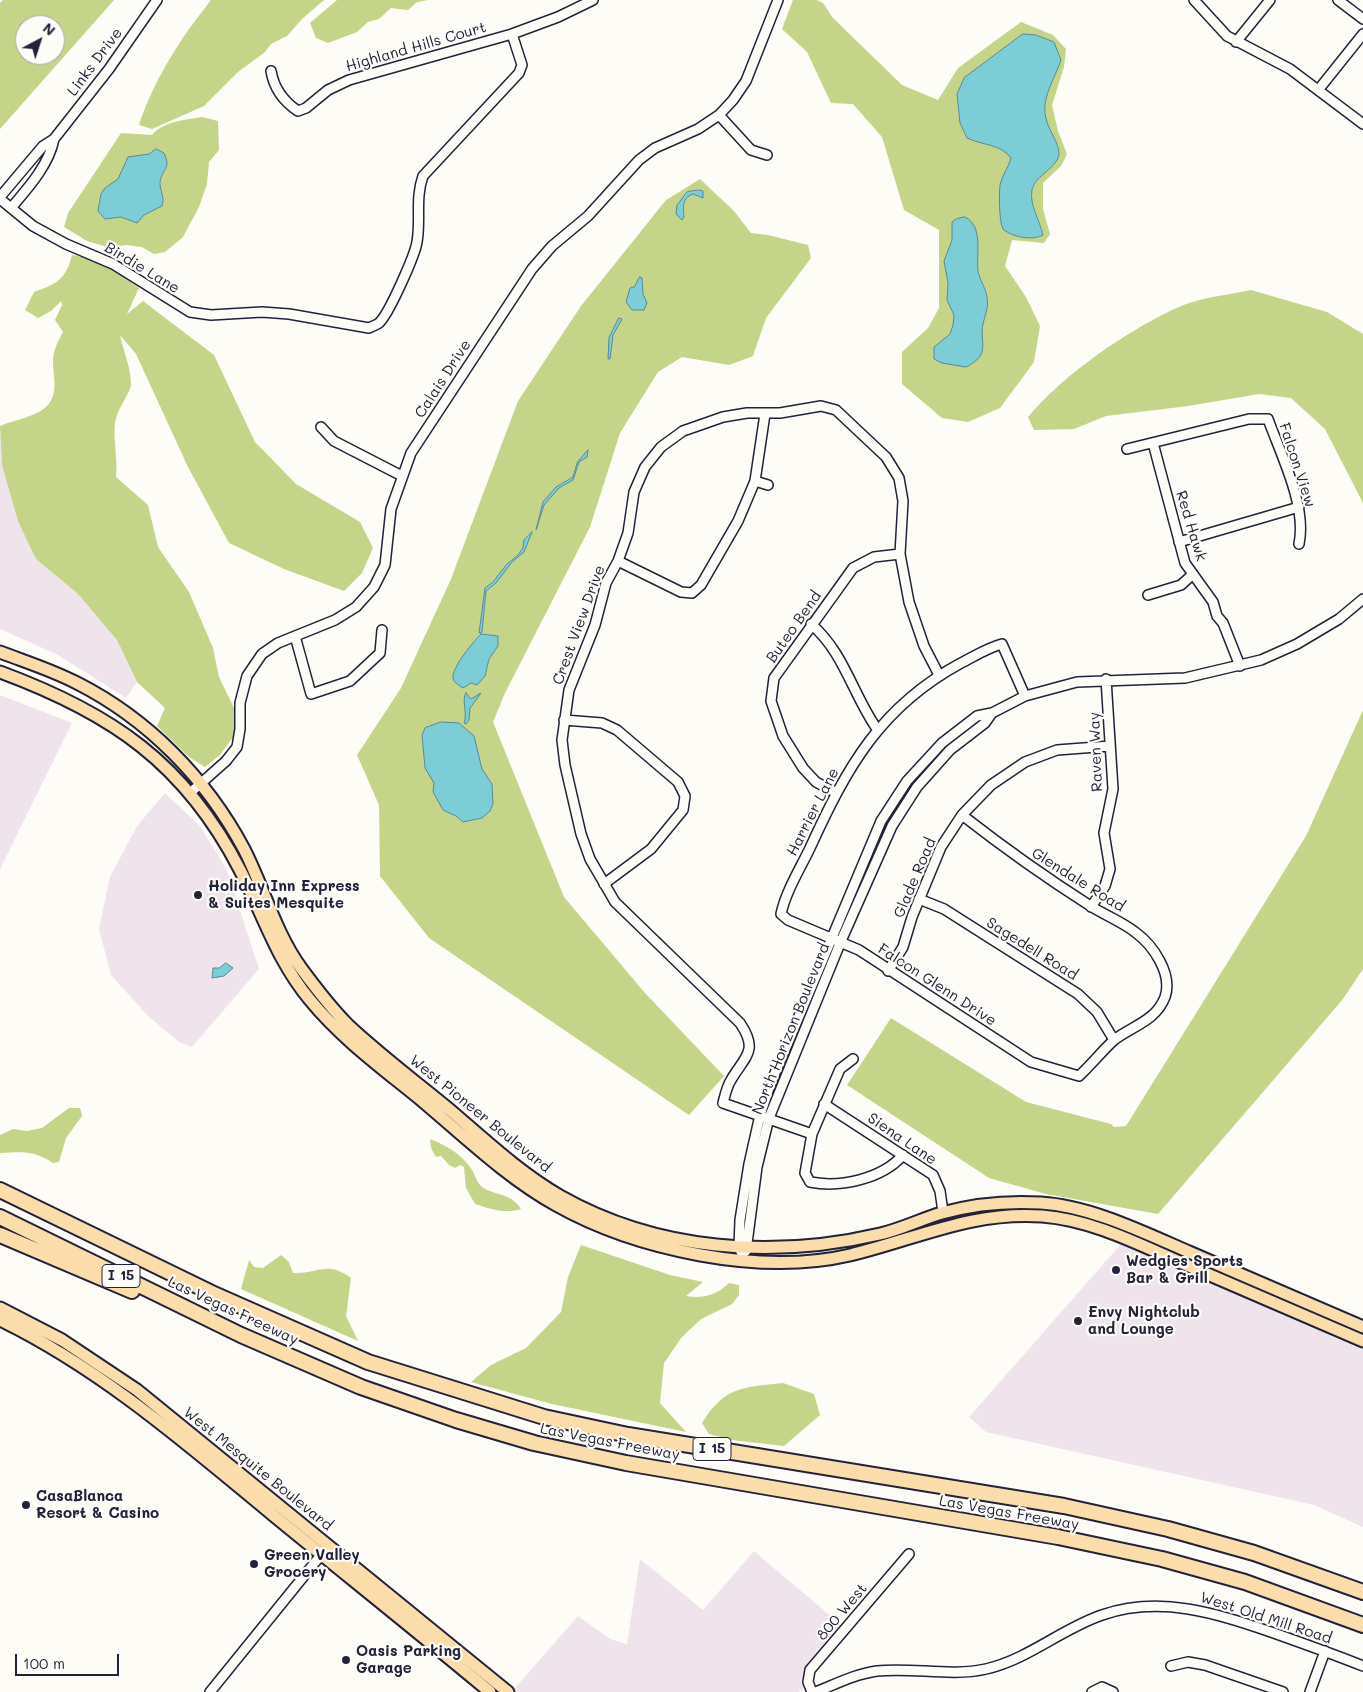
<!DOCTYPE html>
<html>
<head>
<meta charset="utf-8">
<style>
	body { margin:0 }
	#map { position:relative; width:1363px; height:1692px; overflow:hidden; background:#fdfcf7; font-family:Mali,sans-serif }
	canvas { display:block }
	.north { position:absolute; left:15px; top:15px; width:50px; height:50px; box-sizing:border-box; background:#fdfcf7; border:1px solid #a5a5ac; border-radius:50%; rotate:40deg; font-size:14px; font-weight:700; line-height:20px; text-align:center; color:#22223b }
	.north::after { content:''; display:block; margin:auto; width:18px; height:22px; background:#22223b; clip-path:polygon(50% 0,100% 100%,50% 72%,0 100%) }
	.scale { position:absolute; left:15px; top:1654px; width:104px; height:22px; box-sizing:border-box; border:2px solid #22223b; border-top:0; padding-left:6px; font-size:15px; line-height:18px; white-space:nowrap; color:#22223b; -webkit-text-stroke:4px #fdfcf7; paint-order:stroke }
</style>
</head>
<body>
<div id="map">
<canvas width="1363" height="1692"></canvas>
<div class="north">N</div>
<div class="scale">100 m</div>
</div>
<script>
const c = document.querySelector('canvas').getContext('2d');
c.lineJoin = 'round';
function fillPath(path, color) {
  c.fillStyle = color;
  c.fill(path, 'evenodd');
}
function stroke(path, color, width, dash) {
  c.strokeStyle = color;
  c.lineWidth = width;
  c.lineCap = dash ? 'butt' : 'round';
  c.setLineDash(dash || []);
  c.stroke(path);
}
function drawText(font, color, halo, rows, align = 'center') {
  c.font = font + ' Mali,sans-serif';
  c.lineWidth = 4.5;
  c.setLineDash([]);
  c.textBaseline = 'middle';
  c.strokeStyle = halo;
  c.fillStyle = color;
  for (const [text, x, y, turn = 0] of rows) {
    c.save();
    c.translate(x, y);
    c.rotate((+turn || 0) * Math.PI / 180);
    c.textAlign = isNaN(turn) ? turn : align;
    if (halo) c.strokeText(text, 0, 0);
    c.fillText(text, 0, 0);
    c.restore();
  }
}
const built = new Path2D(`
	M 0,426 L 2,465 L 36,559 L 78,594 L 117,640 L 137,682 L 126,698 L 58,655 L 0,629 Z
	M 0,695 L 72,723 L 0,869 Z
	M 165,793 L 200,826 L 227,870 L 259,969 L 192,1047 L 179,1042 L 148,1016 L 111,975 L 99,929 L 110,877 L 137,826 Z
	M 1121,1244 L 1363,1350 L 1363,1527 L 1314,1505 L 986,1432 L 969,1417 Z
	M 754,1551 L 841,1625 L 807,1665 L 813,1670 L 808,1686 L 798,1692 L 518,1692 L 514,1689 L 578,1616 L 610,1639 L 627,1644 L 640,1559 L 703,1610 Z`);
const green = new Path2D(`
	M 3,0 L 114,0 L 0,129 L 0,3 ZM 25,25 L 55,25 L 55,55 L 25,55 Z
	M 211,0 L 324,0 L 302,19 L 287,36 L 271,44 L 265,52 L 238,72 L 204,106 L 152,129 L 139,125 C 154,79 181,38 211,0 Z
	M 337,0 L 428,0 L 417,2 L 408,10 L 391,8 L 379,19 L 368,22 L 357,32 L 328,43 L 316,38 L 310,23 Z
	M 793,0 L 817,0 L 823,3 L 832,17 L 902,85 L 938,100 L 958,68 L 1021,22 L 1053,35 L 1066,49 L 1064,67 L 1052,105 L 1058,131 L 1067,154 L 1061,166 L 1043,183 L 1043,209 L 1050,234 L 1044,243 L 1012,240 L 1005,266 L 1026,297 L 1040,326 L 1034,362 L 1000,408 L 968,422 L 942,418 L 902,384 L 902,352 L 928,328 L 939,308 L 939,230 L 904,210 L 882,137 L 853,104 L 831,103 L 807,52 L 782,29 Z
	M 202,117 L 218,121 L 219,150 L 209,162 L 207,184 L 199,207 L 183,237 L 165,252 L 154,254 L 142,247 L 126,245 L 111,248 L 87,241 L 64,227 L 68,213 L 121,133 L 152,135 C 164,121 185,120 202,117 Z
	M 700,179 L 734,211 L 751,233 L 768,235 L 808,245 L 811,258 L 766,318 L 753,356 L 729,365 L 682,357 L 658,372 L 620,433 L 590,527 L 505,693 L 493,722 L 564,897 L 645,993 L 724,1076 L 689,1115 L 429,938 L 380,876 L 379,805 L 357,755 L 401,688 L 451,579 L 518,401 L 581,306 L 666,200 Z
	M 72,255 C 98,258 118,273 139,288 L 127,314 L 143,301 L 214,355 L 255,442 L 296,484 L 360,522 L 373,548 L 362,573 L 344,591 L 284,569 L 229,543 L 188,467 L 136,354 L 120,335 C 123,351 131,367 131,384 C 131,392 117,409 115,423 C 113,441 118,459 116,477 L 148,505 L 158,547 L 189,592 L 213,648 L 219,677 L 236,712 L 234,736 L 220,755 L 205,767 L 189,757 L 157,726 L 165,708 L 137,682 L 117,640 L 78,594 L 36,559 L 18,521 L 2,465 L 0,426 C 14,420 36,417 47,406 C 59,394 53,376 53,361 C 53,351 58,341 63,332 L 55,320 L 62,305 L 61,301 L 51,311 L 38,318 L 25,310 L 34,292 C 57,284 66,279 72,255 Z
	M 1251,290 L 1327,312 L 1363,334 L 1363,503 L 1325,429 L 1291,398 L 1259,394 L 1188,406 L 1106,416 L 1074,429 L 1034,430 L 1028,417 C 1064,374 1129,329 1181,306 C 1202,297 1229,295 1251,290 Z
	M 1363,710 L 1363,969 L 1343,999 L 1158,1214 L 1046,1194 L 989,1178 L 847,1085 L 891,1018 L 1026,1102 L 1111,1124 L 1114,1127 L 1126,1126 L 1306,836 Z
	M 69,1108 L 80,1108 L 82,1116 L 66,1138 L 59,1162 L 53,1163 C 33,1150 23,1152 0,1153 L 0,1135 L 13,1129 L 27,1131 L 42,1128 Z
	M 430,1139 C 445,1145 460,1153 470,1167 C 476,1174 475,1183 485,1189 C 497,1195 513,1195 521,1209 C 505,1214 490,1209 475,1204 L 466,1188 L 464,1167 L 460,1165 L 455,1168 L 449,1165 L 441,1156 L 436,1157 L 431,1148 Z
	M 581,1245 L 670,1275 L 703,1282 L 686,1296 C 703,1299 717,1295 729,1283 L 739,1285 L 739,1295 L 732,1304 L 701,1319 L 681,1338 L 664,1363 L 660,1403 L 686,1432 L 552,1404 L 471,1382 L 491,1365 L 526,1348 L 561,1312 L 568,1277 Z
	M 281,1255 L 289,1262 L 293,1273 C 318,1274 327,1260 351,1278 L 346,1316 L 358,1341 L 241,1289 L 249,1260 L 254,1267 L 263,1268 Z
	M 783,1383 L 814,1394 L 820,1415 L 784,1446 L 732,1440 L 709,1434 L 702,1423 C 724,1387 743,1387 783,1383 Z`);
const water = new Path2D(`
	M 1023,34 L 1036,35 L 1054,42 L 1061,60 C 1055,79 1039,100 1047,122 C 1050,132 1059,143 1059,154 C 1058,168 1035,175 1032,190 C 1029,204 1040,221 1043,235 C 1032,241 1012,237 1003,229 C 999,222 999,194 1000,185 C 1002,175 1009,167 1011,158 C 1001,144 981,145 967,138 L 960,123 L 957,94 L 964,78 Z
	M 156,149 L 164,153 C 172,170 161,169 160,183 C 160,191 165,198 162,206 L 144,215 L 137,223 L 121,217 L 105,219 L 98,211 L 101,194 L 105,188 L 118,179 L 128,157 L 149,154 Z
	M 699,190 L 703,191 L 703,198 L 693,194 C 682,198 683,207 684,217 L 682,220 L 676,214 L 677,205 L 687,192 Z
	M 965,217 C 984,226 976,255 978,271 C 980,281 986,288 987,297 C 989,307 985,315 983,324 C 979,343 992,354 966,367 L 942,363 L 934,359 L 934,347 L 950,334 L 953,325 L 954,315 L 947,300 L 948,283 L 944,261 L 952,240 L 952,222 L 956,219 Z
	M 640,277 L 642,278 L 643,294 L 647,303 L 644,310 L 632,310 L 626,302 L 630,288 L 634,287 Z
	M 619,318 L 622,319 L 613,335 L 610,359 L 608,359 L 609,338 Z
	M 588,450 L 587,457 L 579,462 L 573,480 L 559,488 L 544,505 L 536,530 L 543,502 L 556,487 L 573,477 L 577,463 Z
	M 532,532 L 524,552 L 512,562 L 496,583 L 486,591 L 482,632 L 479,633 L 485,588 L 493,582 L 507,564 L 518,555 L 523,548 L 524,540 Z
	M 481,634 L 498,636 L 498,646 L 489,659 L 485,676 L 477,685 L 471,683 L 463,688 C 459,685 452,682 453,676 C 454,665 473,642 481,634 Z
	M 466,693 L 471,699 L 481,693 L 470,708 L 469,720 L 466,724 L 464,723 C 468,713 461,700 466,693 Z
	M 441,722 L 459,723 L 474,736 L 482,769 L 492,784 L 493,804 L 490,811 L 482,818 L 463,822 L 456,816 L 443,810 L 433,792 L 434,783 L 425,768 L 422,735 L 425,728 Z
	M 226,963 L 233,968 L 224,976 L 212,978 L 213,968 L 219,968 Z`);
const minor = new Path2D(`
	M 1194,0 L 1227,36 L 1290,69 L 1363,124
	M 1338,0 L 1363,19
	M 1236,42 L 1270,0
	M 271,71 C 274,89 283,101 298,111 L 306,108 L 328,90 L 349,80 L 512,34 L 558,17 L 593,0
	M 1319,89 L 1363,34
	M 719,115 L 751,150 L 767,155
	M 0,197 L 43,146 L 54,139 L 109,69 L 157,0
	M 0,199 L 33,226 L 66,244 L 113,264 L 190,312 L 211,315 L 262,312 L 289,314 L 369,328 C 372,326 377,325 379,323 C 389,314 415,255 417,242 C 421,220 415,198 423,176 L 519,73 L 522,65 L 512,34
	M 11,208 C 28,188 49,165 54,139
	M 321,427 L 334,441 L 402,476
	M 1153,443 L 1185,563 L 1213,602 L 1217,616 L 1223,623 L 1240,666
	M 1127,449 L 1249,419 L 1268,419 C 1281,455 1307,506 1299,544
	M 755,481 L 768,485
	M 1179,542 L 1299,507
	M 618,561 L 681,592 L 692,593 L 701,585 L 738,521 L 755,481 L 765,414
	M 1148,595 L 1181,585 L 1192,575
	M 811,624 C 844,652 853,695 877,729
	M 295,636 L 311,694 L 350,681 L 380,653 L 382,630
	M 564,720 L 602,723 L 617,730 L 678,782 L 685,796 L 683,810 L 651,849 L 604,884
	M 835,792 L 816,782 L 803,768 L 783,736 L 771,701 L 774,678 L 853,568 L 874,557 L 900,554
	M 190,793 L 226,761 L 237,747 L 240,729 L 240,703 L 247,676 L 262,654 L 278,643 L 335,620 L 356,607 L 374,587 L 385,565 L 391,509 L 411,453 L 532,269 L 552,246 L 588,216 L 639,160 L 655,148 L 698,129 L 719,115 L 733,100 L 746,81 L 778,0
	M 962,815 C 1003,847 1045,877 1089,905 C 1104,915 1121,921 1135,932 C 1153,945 1173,974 1165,997 C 1156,1021 1132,1026 1114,1040 C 1102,1051 1091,1065 1079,1076 L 1031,1062 L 859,950 L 788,920 L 781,914 C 786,891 800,869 810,848 C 847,767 880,707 961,663 C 975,656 987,648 1002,644 L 1025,696
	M 919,899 L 944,909 L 1078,994 L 1097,1012 L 1114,1040
	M 1091,907 L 1105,886 L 1110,869 L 1104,833 L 1113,789 L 1106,679
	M 888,971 L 903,947 L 912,917 L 941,847 L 962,815 L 991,785 L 1025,762 L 1057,750 L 1110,746
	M 853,1059 L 840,1069 L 812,1134 L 805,1173 L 810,1182 C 840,1188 882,1179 903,1155
	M 824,1104 L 933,1175 L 940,1191 L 943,1212
	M 812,1134 L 723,1103 C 725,1095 727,1086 731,1080 C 745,1056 759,1051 740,1023 L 615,902 L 590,859 L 581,834 L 565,765 L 562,740 L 569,690 L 595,625 L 606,583 L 618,561 L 628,533 L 634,492 L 645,467 L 661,447 L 683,431 L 723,417 L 747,413 L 780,413 L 821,406 L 836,410 L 886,457 L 899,478 L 903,501 L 900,554 L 909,602 L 924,646 L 939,675
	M 746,1251 L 757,1167 L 769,1118 L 841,941 L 892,826 L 917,787 L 950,750 L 985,723 L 992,713
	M 744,1259 L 739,1247 L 740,1220 L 749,1164 L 760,1115 L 770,1085 L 881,821 L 907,781 L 942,743 L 977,716 L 992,713 L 1025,696 L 1077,682 L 1185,678 L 1261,660 L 1297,644 L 1339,619 L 1363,599
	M 1171,1666 L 1188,1662 L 1205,1665 L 1283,1692
	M 210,1692 L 325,1550
	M 812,1692 L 808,1682 L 810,1670 L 909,1554
	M 816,1692 C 836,1684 855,1674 877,1671 C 913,1667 950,1677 986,1669 C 1029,1659 1061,1629 1102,1615 C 1160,1595 1215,1613 1271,1632 C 1302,1643 1333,1654 1363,1666
	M 1092,1692 L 1102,1687 L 1113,1692
	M 1310,1692 L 1325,1651`);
const major = new Path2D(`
	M 0,652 C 26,662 52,670 77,683 C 148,719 206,778 244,849 C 264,888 275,932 301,968 C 315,987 331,1008 348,1025 C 380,1055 416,1082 450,1110 C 485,1140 520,1173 560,1196 C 657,1251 773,1259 880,1234 C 902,1229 921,1219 942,1213 C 974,1204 1008,1201 1041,1203 C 1090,1206 1143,1232 1189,1252 C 1247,1277 1305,1302 1363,1327
	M 0,672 C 111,713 185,763 240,870 C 264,916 276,959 310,1000 C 341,1038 382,1068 420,1099 C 464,1136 506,1177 556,1205 C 636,1250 760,1276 850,1255 C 917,1239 971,1211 1042,1216 C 1094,1220 1142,1246 1189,1266 C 1247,1291 1305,1316 1363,1341
	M 0,1308 L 62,1340 L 137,1390 L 508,1692
	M 0,1320 C 101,1369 187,1444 273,1515 C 345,1574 418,1632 490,1692`);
const highway = new Path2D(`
	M 0,1190 L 216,1295 L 368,1362 L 544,1417 L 628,1435 L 1064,1506 L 1168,1529 L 1254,1553 L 1363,1592
	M 0,1217 L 241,1335 L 361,1387 L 456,1420 L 534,1443 L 626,1463 L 1058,1537 L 1162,1559 L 1245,1582 L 1363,1625
	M 0,1235 L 132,1291`);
const markers = [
	[198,895,5,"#22223b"],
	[1116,1270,5,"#22223b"],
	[1078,1321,5,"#22223b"],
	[26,1505,5,"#22223b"],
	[254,1564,5,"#22223b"],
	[346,1660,5,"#22223b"]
];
const shields = [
	[121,1276,38],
	[712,1449,38]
];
const shieldNames = [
	["I 15",121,1276],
	["I 15",712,1449]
];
const streetNames = [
	["Highland Hills Court",416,47,-16],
	["Links Drive",95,62,-53],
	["Birdie Lane",142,268,31],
	["Calais Drive",443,379,-57],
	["Falcon View",1297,465,72],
	["Red Hawk",1191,526,73],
	["Crest View Drive",579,625,-70],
	["Buteo Bend",794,627,-55],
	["Raven Way",1096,752,-92],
	["Harrier Lane",813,812,-63],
	["Glade Road",915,878,-67],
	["Glendale Road",1078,880,32],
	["Sagedell Road",1032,949,32],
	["Falcon Glenn Drive",937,985,33],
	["North Horizon Boulevard",791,1029,-68],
	["West Pioneer Boulevard",480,1114,39],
	["Siena Lane",902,1139,34],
	["Las Vegas Freeway",233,1311,25],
	["Las Vegas Freeway",610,1442,11],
	["West Mesquite Boulevard",258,1469,39],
	["Las Vegas Freeway",1009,1513,10],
	["800 West",842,1612,-50],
	["West Old Mill Road",1266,1618,18]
];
const poiNames = [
	["Holiday Inn Express",208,886],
	["& Suites Mesquite",208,903],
	["Wedgies Sports",1126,1261],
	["Bar & Grill",1126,1278],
	["Envy Nightclub",1088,1312],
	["and Lounge",1088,1329],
	["CasaBlanca",36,1496],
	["Resort & Casino",36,1513],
	["Green Valley",264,1555],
	["Grocery",264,1572],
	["Oasis Parking",356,1651],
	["Garage",356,1668]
];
fillPath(built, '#f0e4ec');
fillPath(green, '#c4d58a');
fillPath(water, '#7dcdd7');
stroke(water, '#598999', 1);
stroke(minor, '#22223b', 12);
stroke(major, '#22223b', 15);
stroke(highway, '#22223b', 18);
stroke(minor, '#fdfcf7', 9);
stroke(major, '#faddab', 11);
stroke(highway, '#faddab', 14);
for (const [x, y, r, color] of markers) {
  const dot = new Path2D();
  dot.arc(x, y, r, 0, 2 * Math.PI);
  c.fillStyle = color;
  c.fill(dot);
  stroke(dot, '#fdfcf7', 2);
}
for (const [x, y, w] of shields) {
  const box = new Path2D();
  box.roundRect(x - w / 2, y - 11.5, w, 23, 4);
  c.fillStyle = '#fdfcf7';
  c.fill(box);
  stroke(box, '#22223b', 1);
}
drawText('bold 14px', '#22223b', null, shieldNames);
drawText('15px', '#22223b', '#fdfcf7', streetNames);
drawText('bold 15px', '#22223b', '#fdfcf7', poiNames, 'left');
</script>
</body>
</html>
